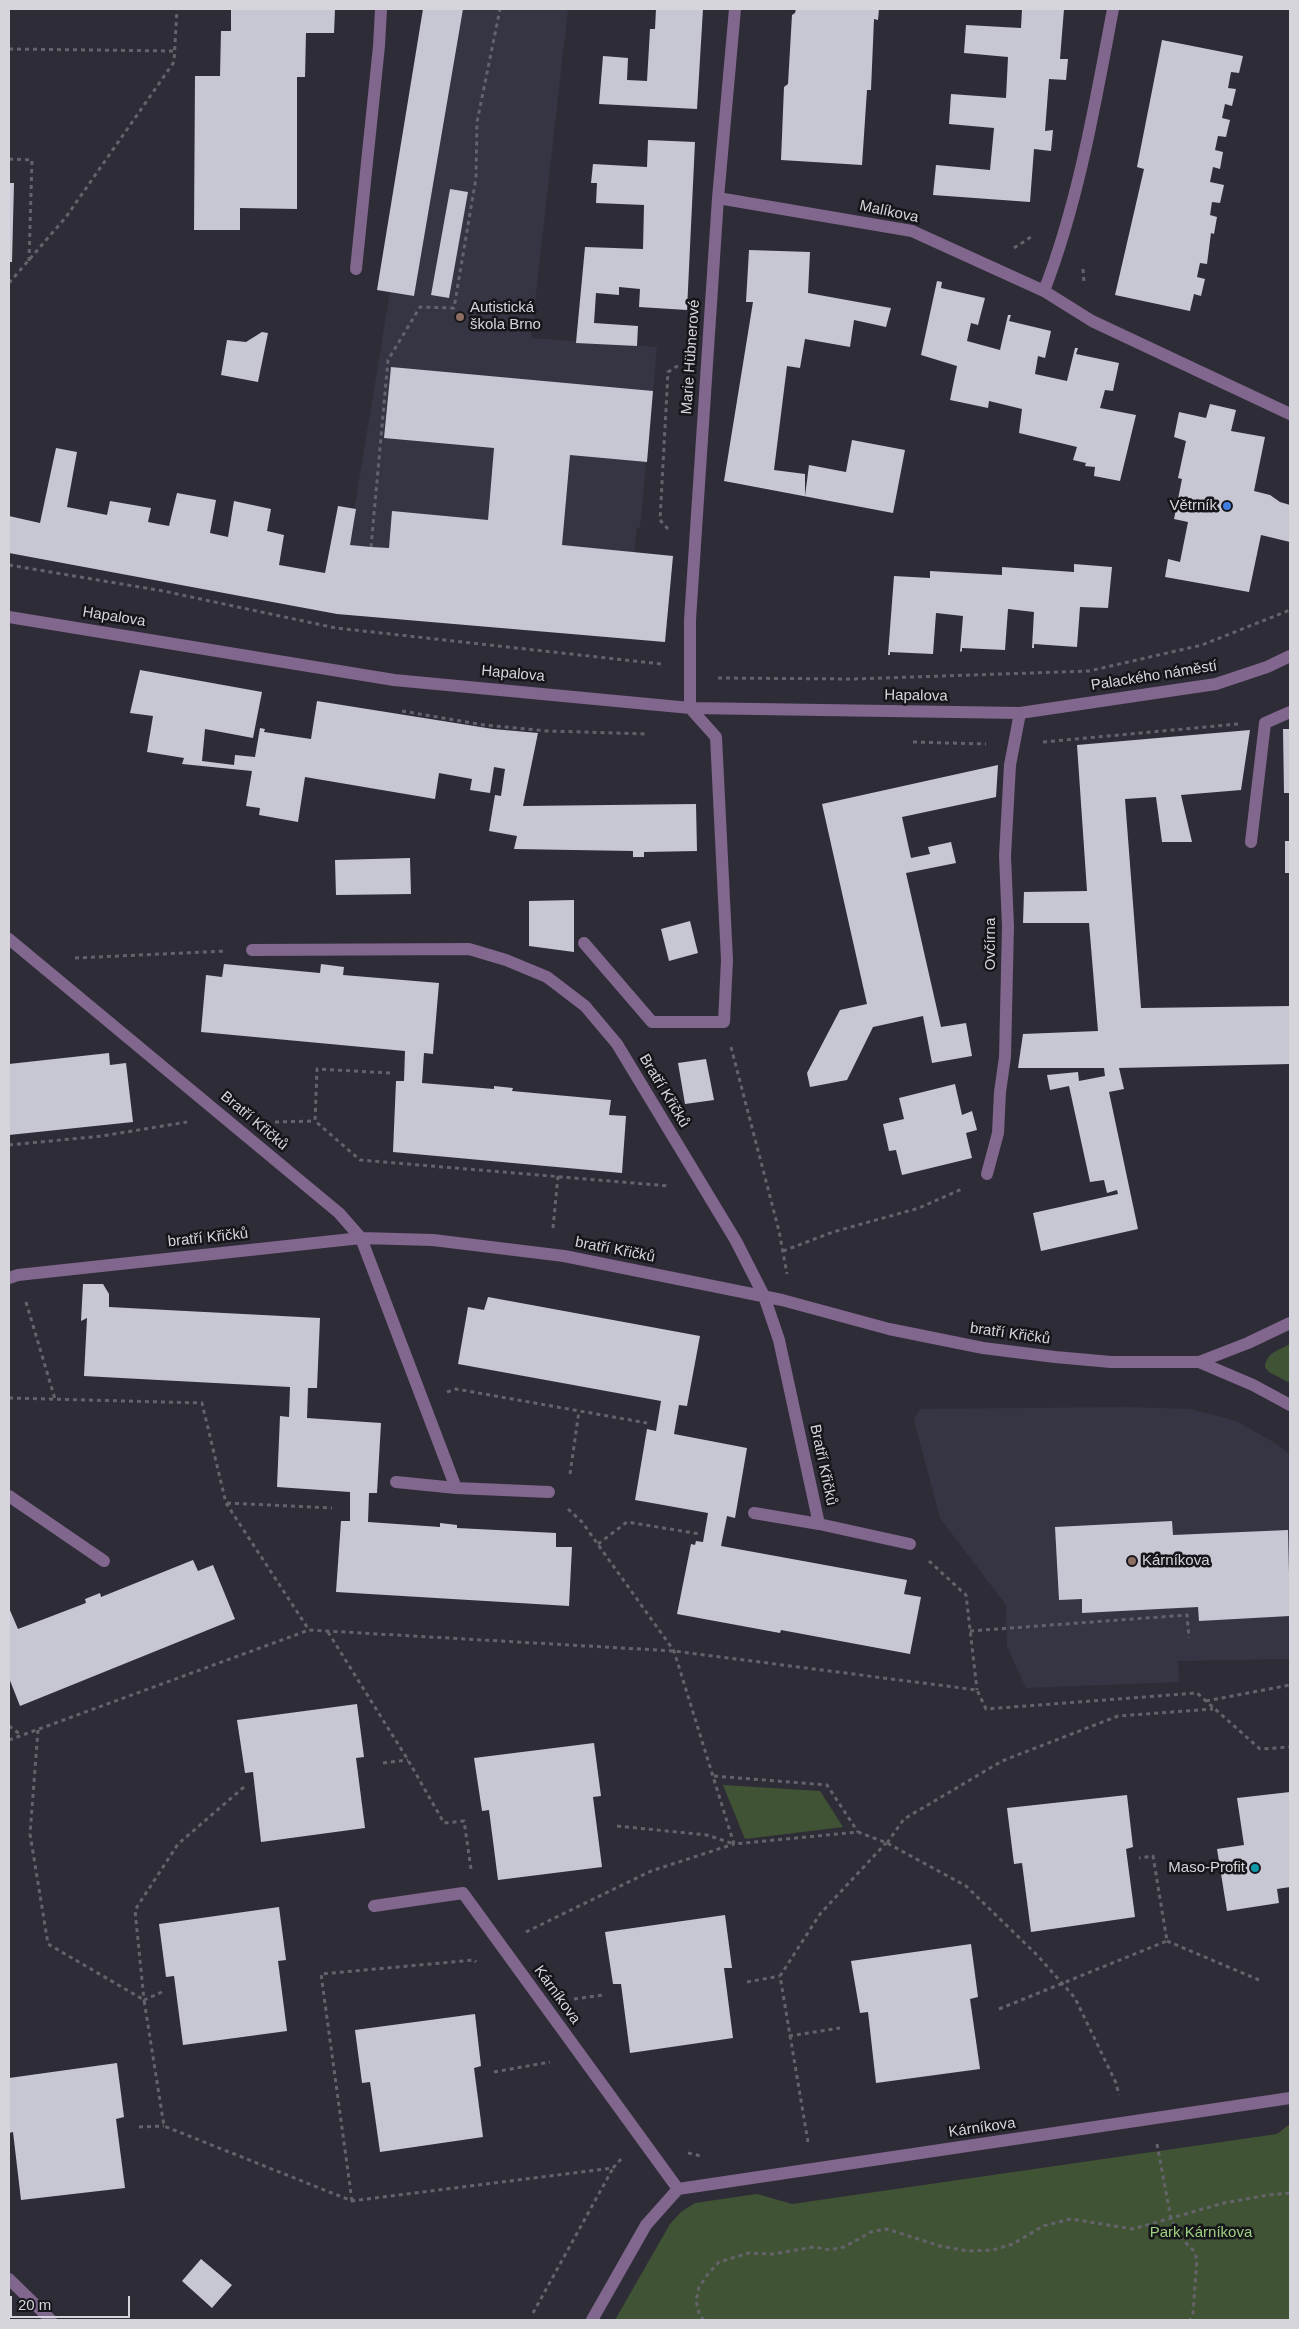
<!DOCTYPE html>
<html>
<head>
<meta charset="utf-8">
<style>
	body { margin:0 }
	#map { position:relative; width:1299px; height:2329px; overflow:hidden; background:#2e2d37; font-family:Arial,sans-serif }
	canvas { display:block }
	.frame { position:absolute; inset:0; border:10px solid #d5d5db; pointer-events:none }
	.scale { position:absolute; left:10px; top:2296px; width:120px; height:22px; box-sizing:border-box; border:2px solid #d5d5db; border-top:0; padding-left:6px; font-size:15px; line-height:18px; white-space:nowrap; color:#d5d5db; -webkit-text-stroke:4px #16161a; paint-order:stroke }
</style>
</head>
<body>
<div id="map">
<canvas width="1299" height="2329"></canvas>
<div class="frame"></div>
<div class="scale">20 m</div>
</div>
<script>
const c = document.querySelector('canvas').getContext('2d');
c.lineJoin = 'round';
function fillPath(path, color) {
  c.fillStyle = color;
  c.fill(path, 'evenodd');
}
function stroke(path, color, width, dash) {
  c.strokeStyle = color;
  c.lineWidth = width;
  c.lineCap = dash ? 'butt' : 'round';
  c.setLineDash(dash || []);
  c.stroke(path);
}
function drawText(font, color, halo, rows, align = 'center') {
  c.font = font + ' Arial,sans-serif';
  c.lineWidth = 5;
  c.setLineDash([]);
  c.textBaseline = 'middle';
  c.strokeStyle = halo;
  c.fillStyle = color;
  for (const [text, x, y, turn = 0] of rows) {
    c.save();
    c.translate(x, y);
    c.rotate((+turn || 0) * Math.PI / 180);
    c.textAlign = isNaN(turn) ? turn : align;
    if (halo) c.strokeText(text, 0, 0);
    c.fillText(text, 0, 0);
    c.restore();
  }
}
const built = new Path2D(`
	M 463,9 L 568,9 L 531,338 L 657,347 L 640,527 L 637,528 L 634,552 L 673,556 L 665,642 L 337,614 L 390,292 L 414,296 Z
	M 1125,1407 L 1191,1409 L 1236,1421 L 1277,1444 L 1290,1455 L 1290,1659 L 1178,1661 L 1179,1682 L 1026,1688 L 1007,1646 L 1006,1605 L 940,1518 L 914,1420 L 920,1409 Z`);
const green = new Path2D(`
	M 1290,1344 L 1290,1383 L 1269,1372 L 1265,1367 C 1266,1353 1279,1350 1290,1344 Z
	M 723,1785 L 820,1791 L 843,1827 L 745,1839 Z
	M 1290,2124 L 1290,2320 L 615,2320 L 670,2224 L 681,2212 L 695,2203 L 757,2194 L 792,2204 L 1277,2134 Z`);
const building = new Path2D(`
	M 231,9 L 335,9 L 334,33 L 306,33 L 305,77 L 297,77 L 297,209 L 240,208 L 240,230 L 194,230 L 195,76 L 220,76 L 221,31 L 231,31 Z
	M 423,9 L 463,9 L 414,296 L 377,290 Z
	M 656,9 L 703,9 L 697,109 L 599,104 L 603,56 L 628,58 L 627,80 L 647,81 L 650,29 L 655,29 Z
	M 796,9 L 879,9 L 878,20 L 874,19 L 871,90 L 867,90 L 862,165 L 781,160 L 784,87 L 788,84 L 792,15 L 795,13 Z
	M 1022,9 L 1064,9 L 1060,59 L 1068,59 L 1066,80 L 1049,79 L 1045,131 L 1053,130 L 1051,151 L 1034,149 L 1030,202 L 933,195 L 936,165 L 990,170 L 994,128 L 949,124 L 951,94 L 1006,98 L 1008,57 L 964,53 L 966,25 L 1021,28 Z
	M 1162,40 L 1243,56 L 1239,73 L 1231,72 L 1228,88 L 1236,89 L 1232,106 L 1225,104 L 1222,118 L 1230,120 L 1226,137 L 1218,136 L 1215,150 L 1223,152 L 1220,169 L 1213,167 L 1210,182 L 1224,185 L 1220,203 L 1212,202 L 1210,215 L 1217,217 L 1214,234 L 1211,233 L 1207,264 L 1200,263 L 1197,277 L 1205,279 L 1201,296 L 1194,294 L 1190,311 L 1115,295 L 1144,169 L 1137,167 Z
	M 648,140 L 695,142 L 687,310 L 639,307 L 640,289 L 619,287 L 619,295 L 596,293 L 594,323 L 638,326 L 637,346 L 576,343 L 585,247 L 643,249 L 644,205 L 596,203 L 597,183 L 591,183 L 593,164 L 647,167 Z
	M 9,183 L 14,183 L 12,262 L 9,262 Z
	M 450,189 L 468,192 L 449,298 L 431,295 Z
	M 749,250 L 810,252 L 808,293 L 891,308 L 886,327 L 854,320 L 850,347 L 805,339 L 800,368 L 787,366 L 774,470 L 805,474 L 805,496 L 809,465 L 846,472 L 852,440 L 905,450 L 893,513 L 724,481 L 753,302 L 746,302 Z
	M 937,281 L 942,282 L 941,288 L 985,298 L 978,325 L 971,323 L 967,341 L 1000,350 L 1008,315 L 1011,315 L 1009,321 L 1051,331 L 1045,358 L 1038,356 L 1035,374 L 1067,381 L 1075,348 L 1078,348 L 1076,354 L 1119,363 L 1113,391 L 1105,390 L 1100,408 L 1136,415 L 1120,481 L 1094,476 L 1095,467 L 1085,466 L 1086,463 L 1073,460 L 1077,447 L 1019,433 L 1022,409 L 989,401 L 988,408 L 950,400 L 957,366 L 921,355 Z
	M 262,332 L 268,333 L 258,382 L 221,375 L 227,340 L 246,342 Z
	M 391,367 L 653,391 L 647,462 L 570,455 L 562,545 L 673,556 L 665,642 L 337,614 L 9,553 L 9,516 L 40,523 L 56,448 L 77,452 L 67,507 L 107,515 L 110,501 L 151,508 L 148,522 L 169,526 L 177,493 L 216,500 L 210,533 L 228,537 L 234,501 L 271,509 L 267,531 L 284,535 L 279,565 L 325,573 L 338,506 L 356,509 L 350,545 L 371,547 L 389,548 L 392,511 L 488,520 L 494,448 L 384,438 Z
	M 1210,404 L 1236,410 L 1231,431 L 1265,437 L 1254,491 L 1270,495 L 1280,502 L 1290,505 L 1290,542 L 1261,535 L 1249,592 L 1165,577 L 1168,559 L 1180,562 L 1188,522 L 1174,519 L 1182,479 L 1178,478 L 1186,441 L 1174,437 L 1179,412 L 1206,418 Z
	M 1074,564 L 1112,567 L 1108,608 L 1080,607 L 1077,647 L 1034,644 L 1034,648 L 1032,648 L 1034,612 L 1008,609 L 1005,650 L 962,648 L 962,651 L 960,652 L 963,616 L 936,613 L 933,654 L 890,652 L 890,655 L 888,655 L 894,576 L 930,578 L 930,571 L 1002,575 L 1002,567 L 1074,572 Z
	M 140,670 L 262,692 L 253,738 L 205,729 L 202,761 L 234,765 L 235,755 L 255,757 L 260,728 L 265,729 L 264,732 L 311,739 L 317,701 L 493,729 L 538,733 L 523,806 L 696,804 L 697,851 L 644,852 L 644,857 L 633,857 L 633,851 L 514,849 L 517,836 L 489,831 L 495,795 L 501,796 L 505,769 L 494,767 L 490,793 L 470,790 L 472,779 L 439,773 L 435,799 L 305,777 L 298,822 L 259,815 L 260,808 L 246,806 L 252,771 L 182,764 L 184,758 L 147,752 L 153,716 L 130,713 Z
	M 1283,729 L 1290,729 L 1290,793 L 1284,793 Z
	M 1250,730 L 1241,790 L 1181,795 L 1192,842 L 1162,842 L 1156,797 L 1125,799 L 1141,1008 L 1290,1006 L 1290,1064 L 1119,1068 L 1124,1089 L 1109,1092 L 1138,1229 L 1041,1251 L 1033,1213 L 1118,1194 L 1117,1190 L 1107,1193 L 1104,1180 L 1090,1182 L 1069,1086 L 1050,1090 L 1047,1075 L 1078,1072 L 1079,1081 L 1105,1076 L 1104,1068 L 1018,1068 L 1023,1034 L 1098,1031 L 1089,923 L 1023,923 L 1024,892 L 1087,891 L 1077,745 Z
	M 998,765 L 996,797 L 902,817 L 911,858 L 930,854 L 928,847 L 951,842 L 956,863 L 906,873 L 941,1027 L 966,1023 L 972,1056 L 932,1063 L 923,1016 L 873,1027 L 847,1080 L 810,1087 L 807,1073 L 840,1010 L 867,1004 L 822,804 Z
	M 1285,841 L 1290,841 L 1290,873 L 1285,873 Z
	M 410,858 L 411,894 L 336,895 L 335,860 Z
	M 574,900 L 574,952 L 529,946 L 529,901 Z
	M 690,921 L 698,953 L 669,961 L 661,929 Z
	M 224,964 L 320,973 L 321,964 L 344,967 L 343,975 L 439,983 L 433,1054 L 424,1053 L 422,1083 L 494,1089 L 494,1086 L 513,1088 L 512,1091 L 611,1100 L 609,1115 L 626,1116 L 622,1173 L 393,1152 L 396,1081 L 404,1081 L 405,1051 L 201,1032 L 206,975 L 222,977 Z
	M 109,1053 L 110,1065 L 126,1063 L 133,1122 L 9,1135 L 9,1064 Z
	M 706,1059 L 714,1100 L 685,1104 L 678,1063 Z
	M 955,1084 L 962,1115 L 972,1111 L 977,1130 L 966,1133 L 972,1158 L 902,1175 L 896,1150 L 889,1151 L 883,1124 L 904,1119 L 899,1098 Z
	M 83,1284 L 103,1284 L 109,1294 L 109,1307 L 320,1318 L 317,1388 L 308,1388 L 307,1418 L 381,1423 L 377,1493 L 369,1493 L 368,1522 L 440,1527 L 440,1523 L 457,1525 L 457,1528 L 556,1533 L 556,1547 L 572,1547 L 569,1606 L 336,1592 L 341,1521 L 350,1521 L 350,1492 L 277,1487 L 280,1416 L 289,1417 L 290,1387 L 84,1376 L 87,1318 L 81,1321 Z
	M 488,1297 L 700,1336 L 687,1406 L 679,1405 L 674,1434 L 747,1448 L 735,1518 L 727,1516 L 721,1546 L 907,1580 L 904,1594 L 921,1597 L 910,1654 L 781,1630 L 780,1633 L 677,1614 L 691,1544 L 695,1545 L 696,1541 L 703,1542 L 708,1513 L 635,1500 L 647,1429 L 656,1431 L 661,1401 L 458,1364 L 468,1307 L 484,1310 Z
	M 1172,1521 L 1173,1535 L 1288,1530 L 1290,1616 L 1199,1621 L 1198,1607 L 1082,1613 L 1082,1599 L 1059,1600 L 1055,1527 Z
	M 193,1560 L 198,1571 L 213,1565 L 235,1619 L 20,1706 L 9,1678 L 9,1608 L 18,1629 L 86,1603 L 85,1599 L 100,1593 L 101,1597 Z
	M 357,1704 L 364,1757 L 356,1758 L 365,1828 L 261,1842 L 253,1772 L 245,1773 L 237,1720 Z
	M 594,1743 L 601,1796 L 593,1797 L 602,1867 L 498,1880 L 489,1810 L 482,1811 L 474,1758 Z
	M 1290,1792 L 1290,1887 L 1277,1889 L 1279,1903 L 1227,1911 L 1217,1849 L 1244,1845 L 1237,1798 Z
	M 1127,1795 L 1133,1847 L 1126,1849 L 1135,1917 L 1031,1932 L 1022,1863 L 1014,1864 L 1007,1808 Z
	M 279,1907 L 286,1960 L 278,1961 L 287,2031 L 183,2045 L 174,1976 L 166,1977 L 159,1924 Z
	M 725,1915 L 732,1968 L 724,1968 L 733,2038 L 630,2053 L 621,1984 L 613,1984 L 605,1932 Z
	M 971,1944 L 978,1997 L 970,1999 L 980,2069 L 876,2083 L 868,2012 L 860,2013 L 851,1961 Z
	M 475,2014 L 481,2066 L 474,2068 L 483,2137 L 380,2152 L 370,2082 L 362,2083 L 355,2030 Z
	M 117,2063 L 124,2117 L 116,2119 L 125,2188 L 21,2200 L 13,2132 L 9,2133 L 9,2078 Z
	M 201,2259 L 232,2285 L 212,2308 L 182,2281 Z`);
const path = new Path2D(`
	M 9,49 L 175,51
	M 9,159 L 32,160 L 29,261
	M 1014,248 L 1034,235
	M 1083,269 L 1084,283
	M 9,283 L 66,217 L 174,62 L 177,9
	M 668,529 L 660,520 L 668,372 L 679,365
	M 371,547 L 388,360 L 420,307 L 454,308 L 476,178 L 477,122 L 500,9
	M 9,565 L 163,591 L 336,628 L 661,664 L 662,666
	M 718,678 L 854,679 L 1089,671 L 1202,645 L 1290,610
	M 402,711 L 484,725 L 548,731 L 647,734
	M 913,742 L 986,744
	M 1043,742 L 1238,724
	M 75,958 L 226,951
	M 731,1047 L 779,1231 L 787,1274
	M 390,1073 L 317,1069 L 315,1121 L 360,1160 L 669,1186
	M 275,1122 L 315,1121
	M 9,1145 L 102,1136 L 187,1122
	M 553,1228 L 558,1176
	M 783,1251 L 833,1232 L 919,1208 L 964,1188
	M 26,1302 L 55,1399
	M 447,1392 L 456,1389 L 647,1423
	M 9,1398 L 202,1403 L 226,1503 L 309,1630
	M 570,1474 L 579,1411
	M 227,1503 L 332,1508
	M 568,1509 L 582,1522 L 674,1651 L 734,1844 L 858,1832 L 887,1843 L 966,1886 L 1037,1955 L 1075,1998 L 1116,2083 L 1119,2095
	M 598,1544 L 627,1522 L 700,1534
	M 929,1561 L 966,1595 L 977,1690
	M 970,1631 L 1187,1615 L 1189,1638
	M 328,1632 L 408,1760 L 444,1823 L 464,1821 L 471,1869
	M 1206,1701 L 1290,1685
	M 9,1726 L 21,1735
	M 38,1730 L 30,1834 L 48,1944 L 144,2000 L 164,2126 L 352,2201 L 613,2168 L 622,2158
	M 9,1740 L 309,1630 L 674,1651 L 977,1690 L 986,1709 L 1197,1693 L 1260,1749 L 1290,1747
	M 383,1763 L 408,1760
	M 714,1776 L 827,1785 L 858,1832
	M 617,1826 L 707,1835 L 734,1844
	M 887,1843 L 904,1819 L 1002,1761 L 1118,1716 L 1213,1709
	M 526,1932 L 651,1871 L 734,1844
	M 1167,1941 L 1259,1980
	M 747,1982 L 780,1976
	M 162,1992 L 144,2000 L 135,1910 L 178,1844 L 244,1787
	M 574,1999 L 603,1995
	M 999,2009 L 1167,1941 L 1153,1856 L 1139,1858
	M 789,2036 L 840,2028
	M 494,2072 L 550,2062
	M 139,2127 L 164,2126
	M 808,2142 L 780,1976 L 820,1914 L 886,1843
	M 1157,2144 L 1171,2219 L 1181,2238 L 1193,2250 L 1197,2259 L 1193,2313 L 1190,2320
	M 688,2153 L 701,2156
	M 352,2201 L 321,1974 L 474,1960 L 476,1962
	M 533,2313 L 613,2168
	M 704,2320 L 700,2316 L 696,2301 L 699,2287 L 708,2274 L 719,2262 L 749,2253 L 773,2254 L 814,2247 L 830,2250 L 844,2247 L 873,2231 L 887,2229 L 940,2246 L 968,2251 L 993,2250 L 1013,2244 L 1043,2226 L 1071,2219 L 1133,2229 L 1224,2203 L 1268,2195 L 1290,2193`);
const minor = new Path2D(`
	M 718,198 L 912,231 L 1044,291 L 1092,321 L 1290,414
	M 356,269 L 379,46 L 381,9
	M 1044,291 C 1079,200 1095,104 1113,9
	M 9,617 L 394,680 L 690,708 L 1020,713 L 1216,684 L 1267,667 L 1290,656
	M 690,708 L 690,620 L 718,198 L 735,9
	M 1251,842 L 1265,723 L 1290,712
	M 9,939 L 339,1213 L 361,1238 L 456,1488
	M 584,943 L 652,1022 L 724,1022 L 727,960 L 716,737 L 690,708
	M 252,950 L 469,949 L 506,960 L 547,977 L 585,1006 L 617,1044 L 736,1241 L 764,1296 L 779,1340 L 819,1524
	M 987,1174 L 998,1133 L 1000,1092 L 1005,1057 L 1008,926 L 1005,856 L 1010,765 L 1020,713
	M 9,1278 L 18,1275 L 361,1238 L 433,1240 L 564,1256 L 782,1300 L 889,1329 L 983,1348 L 1055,1357 L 1111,1362 L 1199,1362 L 1248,1343 L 1290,1323
	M 1199,1362 L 1253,1385 L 1290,1405
	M 396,1482 L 456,1488 L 549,1492
	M 9,1496 L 104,1561
	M 754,1513 L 819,1524 L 910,1544
	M 374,1906 L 463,1893 L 678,2189
	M 9,2279 L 51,2320
	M 592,2320 L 646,2225 L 678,2189 L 1290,2098`);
const markers = [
	[460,317,5,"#8d6e63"],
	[1227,506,5,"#3f7fe0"],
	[1132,1561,5,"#8d6e63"],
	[1255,1868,5,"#0f9aa8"]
];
const streetNames = [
	["Malíkova",889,212,12],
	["Marie Hübnerové",691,357,-86],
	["Hapalova",114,617,9],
	["Hapalova",513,674,5],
	["Palackého náměstí",1154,676,-9],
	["Hapalova",916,696,1],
	["Ovčírna",991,944,-90],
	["Bratří Křičků",664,1091,59],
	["Bratří Křičků",254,1121,40],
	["bratří Křičků",208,1238,-6],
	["bratří Křičků",615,1250,11],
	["bratří Křičků",1010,1334,8],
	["Bratří Křičků",823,1465,78],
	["Kárníkova",557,1995,54],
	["Kárníkova",982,2128,-8]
];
const poiNames = [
	["Autistická",470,308],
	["škola Brno",470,325],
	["Větrník",1217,506,"right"],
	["Kárníkova",1142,1561],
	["Maso-Profit",1245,1868,"right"]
];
const parkNames = [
	["Park Kárníkova",1201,2233]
];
fillPath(built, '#363544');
fillPath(green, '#405435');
fillPath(building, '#c7c6d3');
stroke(path, '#64636c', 3, [4, 4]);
stroke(minor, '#81668d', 12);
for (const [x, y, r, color] of markers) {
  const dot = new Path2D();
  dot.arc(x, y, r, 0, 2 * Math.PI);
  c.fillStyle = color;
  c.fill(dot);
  stroke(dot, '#16161a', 2);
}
drawText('15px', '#d5d5db', '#16161a', streetNames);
drawText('15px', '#d5d5db', '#16161a', poiNames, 'left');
drawText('15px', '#9ed081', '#16161a', parkNames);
</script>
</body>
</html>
